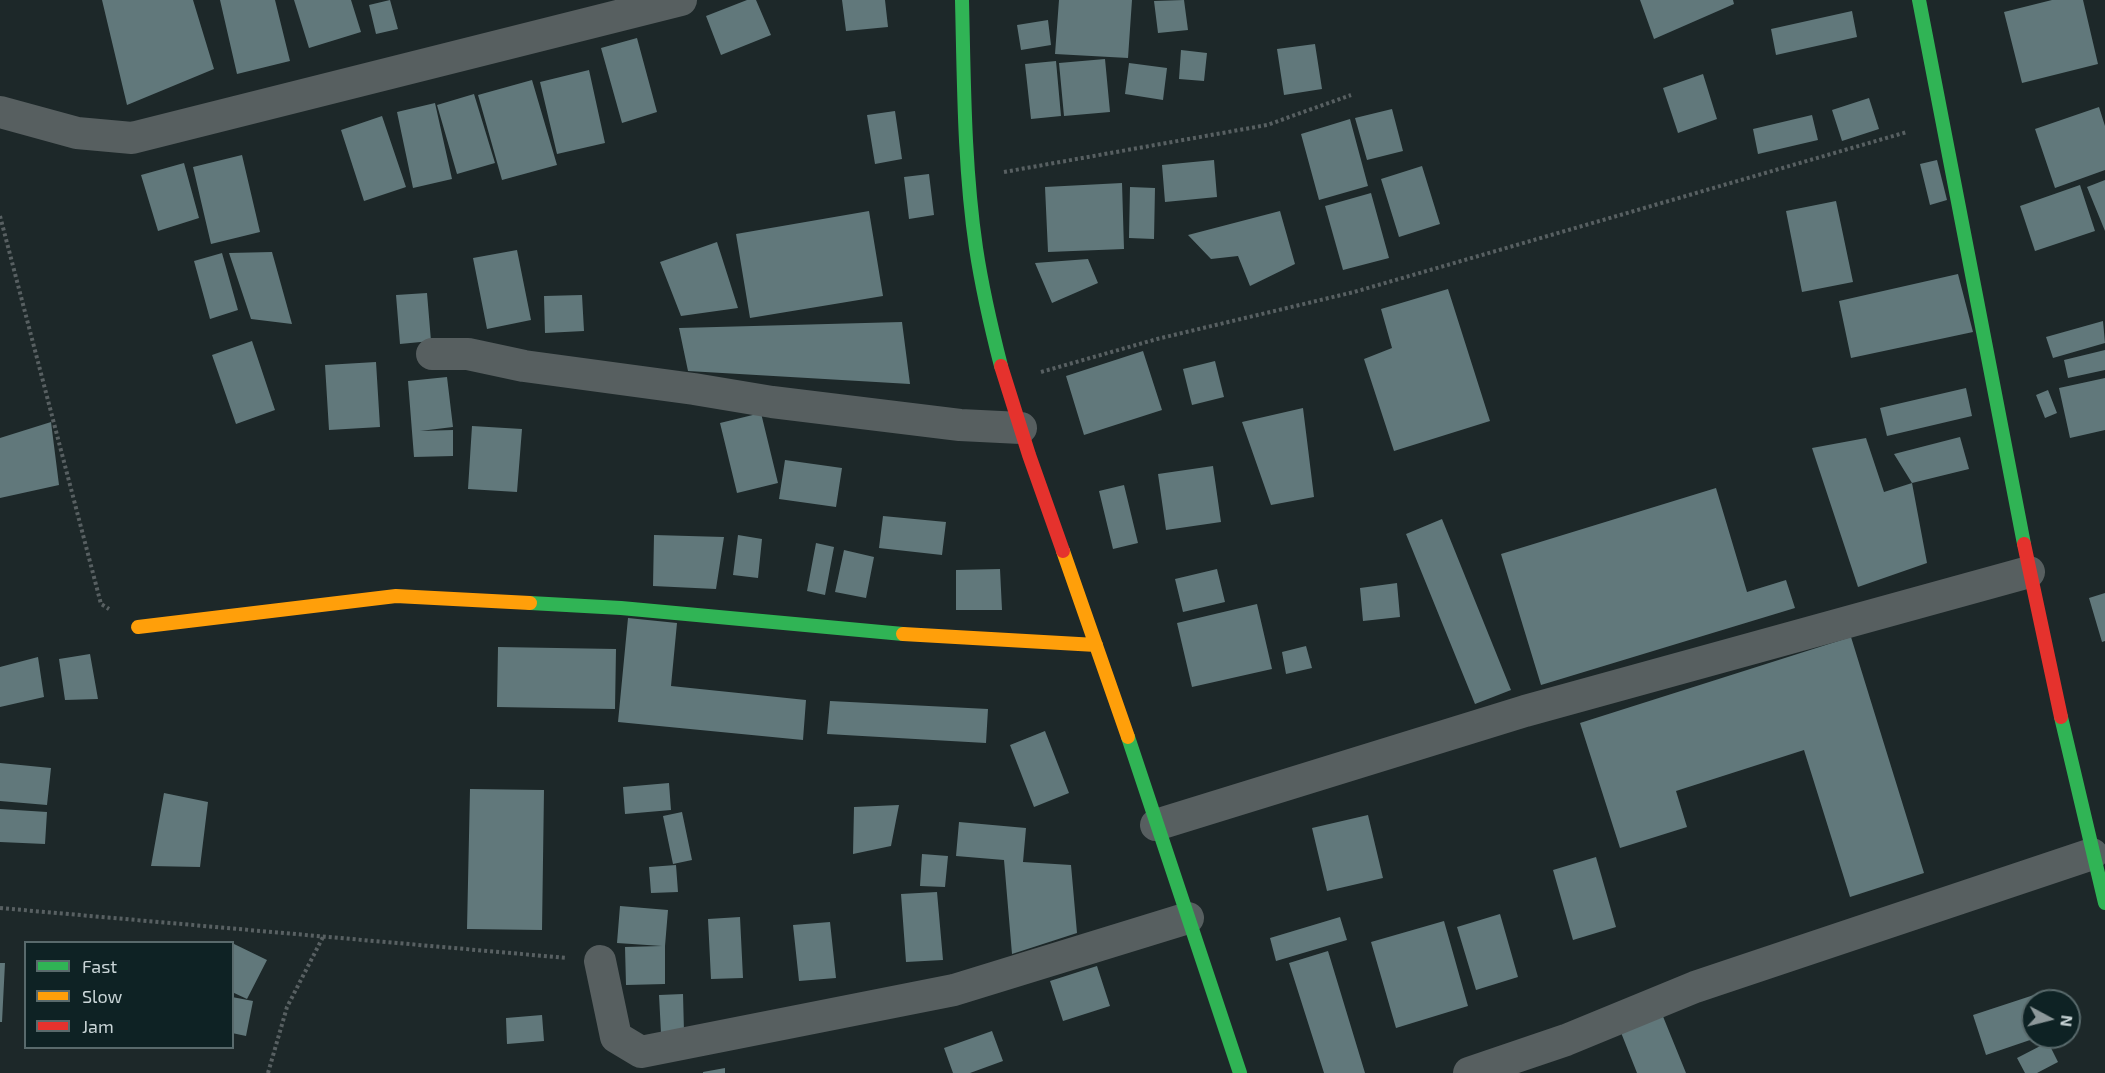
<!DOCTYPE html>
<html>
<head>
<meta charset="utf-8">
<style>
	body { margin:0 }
	#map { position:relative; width:2105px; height:1073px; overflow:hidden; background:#1d2829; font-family:"Exo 2",sans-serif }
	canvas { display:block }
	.legend { position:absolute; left:24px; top:941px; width:210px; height:108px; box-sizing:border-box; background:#0e2224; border:2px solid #596a6c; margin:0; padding:8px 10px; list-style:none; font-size:18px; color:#c9d5d7 }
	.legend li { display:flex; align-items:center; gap:12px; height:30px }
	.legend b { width:30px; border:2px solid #596a6c }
	.north { position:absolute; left:2021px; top:989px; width:60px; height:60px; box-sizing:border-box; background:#0e2224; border:2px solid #596a6c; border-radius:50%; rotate:97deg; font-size:16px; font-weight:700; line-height:24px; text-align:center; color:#c9d5d7 }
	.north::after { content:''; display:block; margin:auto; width:21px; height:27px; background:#8d989a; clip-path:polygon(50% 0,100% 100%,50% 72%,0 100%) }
</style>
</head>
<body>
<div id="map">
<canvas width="2105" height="1073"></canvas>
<ul class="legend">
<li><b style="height:8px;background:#30b455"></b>Fast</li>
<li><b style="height:8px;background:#ff9f0a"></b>Slow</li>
<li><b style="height:8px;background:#e5322d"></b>Jam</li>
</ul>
<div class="north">N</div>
</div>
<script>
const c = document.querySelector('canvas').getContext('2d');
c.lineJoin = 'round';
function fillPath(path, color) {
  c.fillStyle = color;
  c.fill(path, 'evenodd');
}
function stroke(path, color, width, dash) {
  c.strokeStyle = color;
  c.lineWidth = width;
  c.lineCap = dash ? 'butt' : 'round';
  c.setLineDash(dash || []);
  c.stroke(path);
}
const building = new Path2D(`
	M 102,0 L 193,0 L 214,69 L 127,105 Z
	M 220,0 L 275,0 L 290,61 L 237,74 Z
	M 294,0 L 351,0 L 361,32 L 309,48 Z
	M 390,0 L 398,29 L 376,34 L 369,5 Z
	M 747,0 L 756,0 L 771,35 L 721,55 L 706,16 Z
	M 842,0 L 885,0 L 888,27 L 846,31 Z
	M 1059,0 L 1132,0 L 1128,58 L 1055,54 Z
	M 1184,0 L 1188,30 L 1158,33 L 1154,1 Z
	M 1640,0 L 1733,0 L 1734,4 L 1654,39 Z
	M 2052,0 L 2083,0 L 2098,64 L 2022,83 L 2004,12 Z
	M 1852,11 L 1857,37 L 1776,55 L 1771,29 Z
	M 1048,20 L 1051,45 L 1021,50 L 1017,25 Z
	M 637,38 L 657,112 L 622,123 L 601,48 Z
	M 1315,44 L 1322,89 L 1284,95 L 1277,49 Z
	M 1181,50 L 1207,53 L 1204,81 L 1179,79 Z
	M 1105,59 L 1110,112 L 1064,116 L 1059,63 Z
	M 1056,61 L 1061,116 L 1031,119 L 1025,64 Z
	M 1129,63 L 1167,68 L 1163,100 L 1125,94 Z
	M 589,70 L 605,143 L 557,154 L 540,82 Z
	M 1703,74 L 1717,119 L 1678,133 L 1663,88 Z
	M 532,80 L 557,165 L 502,180 L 478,95 Z
	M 474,94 L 495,163 L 457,174 L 437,105 Z
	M 1869,98 L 1879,129 L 1842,141 L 1832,110 Z
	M 435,103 L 452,179 L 413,188 L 397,112 Z
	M 2099,107 L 2105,126 L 2105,170 L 2055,188 L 2035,129 Z
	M 1392,109 L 1403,151 L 1367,160 L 1355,118 Z
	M 895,111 L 902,159 L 875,164 L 867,115 Z
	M 1812,115 L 1818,140 L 1758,154 L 1753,129 Z
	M 382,116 L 406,187 L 364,201 L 341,130 Z
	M 1350,119 L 1368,186 L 1319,200 L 1301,134 Z
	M 242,155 L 260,232 L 211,244 L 193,167 Z
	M 1214,160 L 1217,197 L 1165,202 L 1162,165 Z
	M 1937,160 L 1947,200 L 1930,205 L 1920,164 Z
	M 184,163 L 199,218 L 158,231 L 141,175 Z
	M 1422,166 L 1440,224 L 1399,237 L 1381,179 Z
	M 929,174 L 934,215 L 909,219 L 904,177 Z
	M 2105,180 L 2105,231 L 2087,187 Z
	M 1122,183 L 1124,249 L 1048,252 L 1045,187 Z
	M 2080,185 L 2095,231 L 2035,251 L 2020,206 Z
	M 1130,187 L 1155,188 L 1154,239 L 1129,238 Z
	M 1371,193 L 1389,258 L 1343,270 L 1325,206 Z
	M 1836,201 L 1853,282 L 1802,292 L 1786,211 Z
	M 869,211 L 883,296 L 750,318 L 736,234 Z
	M 1280,211 L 1295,264 L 1250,286 L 1238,256 L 1211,259 L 1188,235 Z
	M 717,242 L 738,308 L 681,316 L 660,262 Z
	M 517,250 L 531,320 L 487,329 L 473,258 Z
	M 272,252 L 292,324 L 251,319 L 229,253 Z
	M 222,253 L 238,310 L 210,319 L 194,261 Z
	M 1088,259 L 1098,283 L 1052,303 L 1035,263 Z
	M 1958,274 L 1973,332 L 1851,358 L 1839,301 Z
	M 1448,289 L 1490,421 L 1394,451 L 1364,359 L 1392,348 L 1381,309 Z
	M 427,293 L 431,341 L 400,344 L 396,295 Z
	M 582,295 L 584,331 L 545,333 L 544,296 Z
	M 2103,321 L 2105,343 L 2053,358 L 2046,337 Z
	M 902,322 L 910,384 L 688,371 L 679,328 Z
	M 252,341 L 275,410 L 236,424 L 212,355 Z
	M 2105,350 L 2105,370 L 2068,378 L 2064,360 Z
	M 1143,351 L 1162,410 L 1084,435 L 1066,376 Z
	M 1215,361 L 1224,397 L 1192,405 L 1183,369 Z
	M 376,362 L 380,427 L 329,430 L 325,365 Z
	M 447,377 L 453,427 L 420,431 L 453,430 L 453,456 L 414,457 L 408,381 Z
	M 2105,378 L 2105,430 L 2070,438 L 2059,388 Z
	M 1966,388 L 1972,416 L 1887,436 L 1880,408 Z
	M 2048,390 L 2057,413 L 2045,418 L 2036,395 Z
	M 1303,408 L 1314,497 L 1271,505 L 1242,422 Z
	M 761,413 L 778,483 L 737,493 L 720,423 Z
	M 51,422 L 59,485 L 0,498 L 0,438 Z
	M 472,426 L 522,429 L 517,492 L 468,489 Z
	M 1960,437 L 1969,469 L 1912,483 L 1927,563 L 1858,587 L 1812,448 L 1866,438 L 1884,492 L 1912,483 L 1894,454 Z
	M 785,460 L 842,468 L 836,507 L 779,499 Z
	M 1213,466 L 1221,522 L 1166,530 L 1158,474 Z
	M 1124,485 L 1138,543 L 1113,549 L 1099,491 Z
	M 1716,488 L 1747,592 L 1786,580 L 1795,608 L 1541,685 L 1501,554 Z
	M 883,516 L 946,522 L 942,555 L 879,548 Z
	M 1442,519 L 1511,690 L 1475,704 L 1406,534 Z
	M 654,535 L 724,537 L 716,589 L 653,586 Z
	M 738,535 L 762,539 L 758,578 L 733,575 Z
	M 816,543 L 834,547 L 825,595 L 807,591 Z
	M 844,550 L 874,557 L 866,598 L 835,592 Z
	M 1000,569 L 1002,610 L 956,610 L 956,570 Z
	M 1217,569 L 1225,602 L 1183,612 L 1175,579 Z
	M 1397,583 L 1400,617 L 1363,621 L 1360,588 Z
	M 2105,593 L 2105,641 L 2102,642 L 2089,598 Z
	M 1257,604 L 1272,669 L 1192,687 L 1177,623 Z
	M 628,618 L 677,623 L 671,686 L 806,700 L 803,740 L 618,722 Z
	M 1851,637 L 1924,873 L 1850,897 L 1804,750 L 1676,791 L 1687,827 L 1620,848 L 1580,723 Z
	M 1306,646 L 1312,668 L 1286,674 L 1282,652 Z
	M 498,647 L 616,649 L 615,709 L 497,707 Z
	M 90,654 L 98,699 L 65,700 L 59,659 Z
	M 38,657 L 44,697 L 0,707 L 0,667 Z
	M 830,701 L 988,709 L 986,743 L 827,734 Z
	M 1045,731 L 1069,793 L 1034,807 L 1010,745 Z
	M 0,763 L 51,768 L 47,805 L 0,801 Z
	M 669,783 L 671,810 L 625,814 L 623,787 Z
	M 470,789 L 544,790 L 542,930 L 467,929 Z
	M 164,793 L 208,802 L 200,867 L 151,866 Z
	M 899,805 L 891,846 L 853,854 L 854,807 Z
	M 0,809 L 47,812 L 45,844 L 0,842 Z
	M 682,812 L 692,860 L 673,864 L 663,816 Z
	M 1368,815 L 1383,878 L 1327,891 L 1312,828 Z
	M 959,822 L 1026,828 L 1023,862 L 1071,865 L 1077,933 L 1012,954 L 1004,860 L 956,856 Z
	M 922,854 L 948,856 L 945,887 L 920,886 Z
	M 1596,857 L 1616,927 L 1573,940 L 1553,870 Z
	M 676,865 L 678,892 L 651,893 L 649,867 Z
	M 937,892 L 943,960 L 906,962 L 901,894 Z
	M 620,906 L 668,910 L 665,946 L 665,984 L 626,985 L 625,947 L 662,946 L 617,943 Z
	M 1500,914 L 1518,977 L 1476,990 L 1457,927 Z
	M 740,917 L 743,978 L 711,979 L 708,919 Z
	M 1340,917 L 1347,940 L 1276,961 L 1270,938 Z
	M 1444,921 L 1468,1006 L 1396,1028 L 1371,942 Z
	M 830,922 L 836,978 L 799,981 L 793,925 Z
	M 232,943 L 267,960 L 247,999 L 232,992 Z
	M 1328,951 L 1365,1073 L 1324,1073 L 1289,963 Z
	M 0,963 L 5,963 L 2,1022 L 0,1022 Z
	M 1097,966 L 1110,1006 L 1063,1021 L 1050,981 Z
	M 2040,993 L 2043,1001 L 2033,1001 L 2033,1039 L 1986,1055 L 1973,1015 Z
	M 683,994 L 684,1032 L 661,1033 L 659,995 Z
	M 232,997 L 253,1001 L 246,1036 L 232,1033 Z
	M 1662,1014 L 1686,1073 L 1637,1073 L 1620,1030 Z
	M 542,1015 L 544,1041 L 507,1044 L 506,1018 Z
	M 992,1031 L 1003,1061 L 970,1073 L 953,1073 L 944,1048 Z
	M 2048,1042 L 2058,1062 L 2037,1073 L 2025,1073 L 2017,1058 Z
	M 725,1068 L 725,1073 L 703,1073 L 703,1072 Z`);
const path = new Path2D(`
	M 1004,172 L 1267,125 L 1351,95
	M 0,216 L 101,604 L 109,609
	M 1041,372 L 1157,339 L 1354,292 L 1907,132
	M 0,908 L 567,958
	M 268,1073 L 287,1007 L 323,937`);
const street = new Path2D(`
	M 0,112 L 77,133 L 132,138 L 681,0
	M 432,354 L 468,354 L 524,366 L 694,389 L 772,402 L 960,425 L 1021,428
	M 1156,825 L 1525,711 L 2029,572
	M 600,961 L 616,1037 L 641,1052 L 954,990 L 1188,918
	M 1469,1073 L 1566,1040 L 1695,987 L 2092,854`);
const fast = new Path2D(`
	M 962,0 C 964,83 964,166 976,248 C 982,288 991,327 1001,366
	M 1919,0 L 2024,544
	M 530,603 L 621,608 L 903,634
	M 2061,717 L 2105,903
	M 1128,737 L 1240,1073`);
const slow = new Path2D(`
	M 1063,551 L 1128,737
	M 138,627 L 396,596 L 530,603
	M 903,634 L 1096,645`);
const jam = new Path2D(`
	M 1001,366 L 1029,455 L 1063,551
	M 2024,544 L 2061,717`);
fillPath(building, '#61787b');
stroke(path, '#586062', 4, [3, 3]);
stroke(street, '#575f60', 32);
stroke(fast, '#30b455', 14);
stroke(slow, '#ff9f0a', 14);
stroke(jam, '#e5322d', 14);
</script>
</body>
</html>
